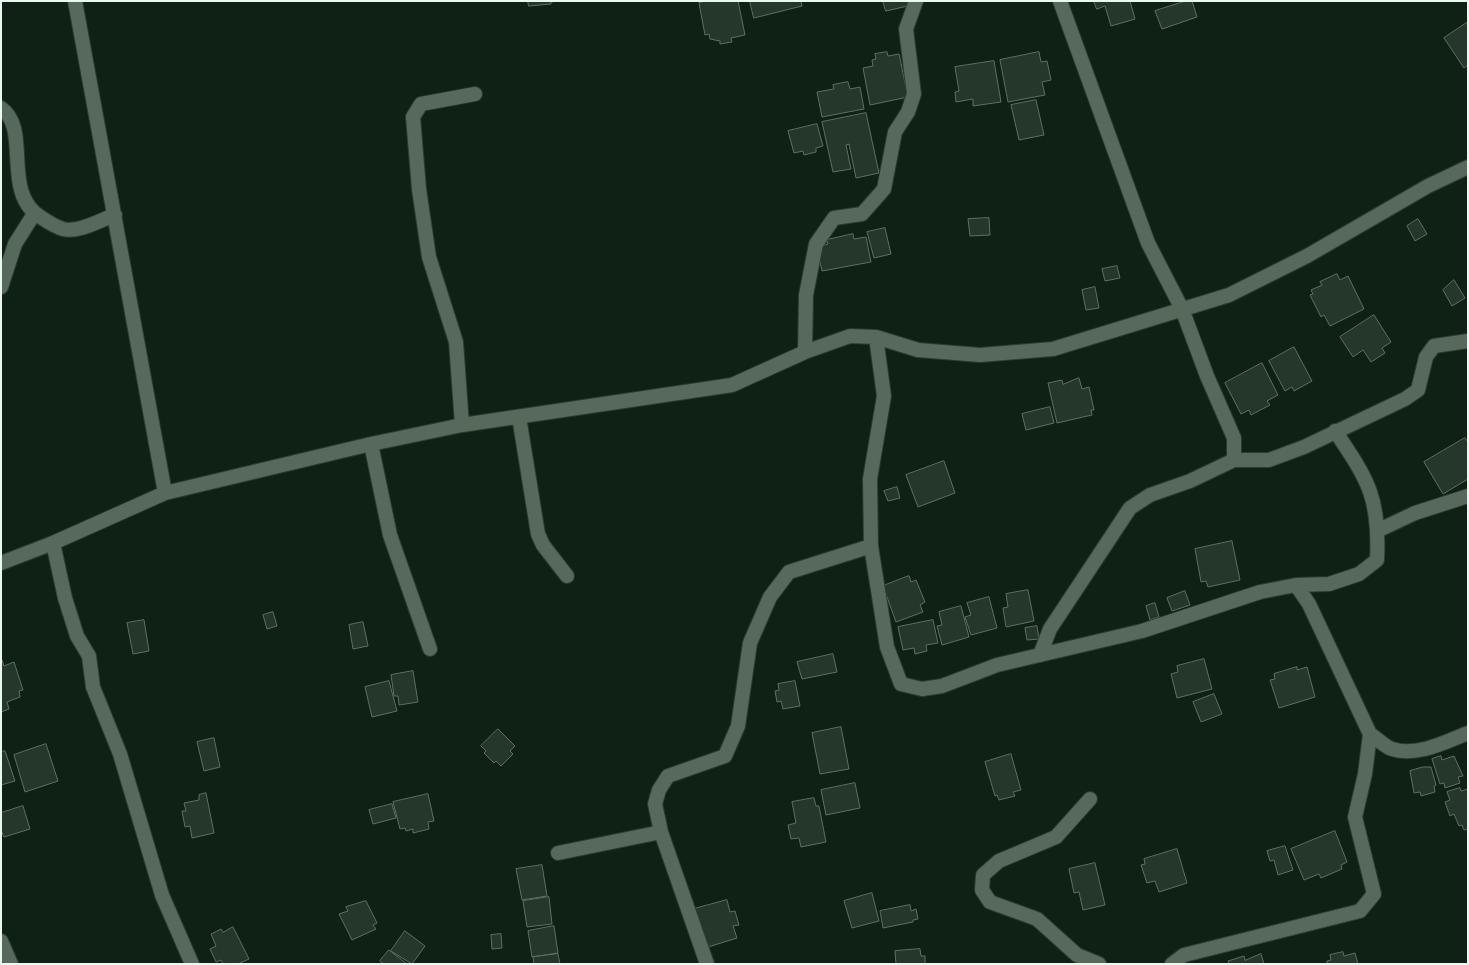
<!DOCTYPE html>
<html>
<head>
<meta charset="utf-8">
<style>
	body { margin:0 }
	#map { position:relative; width:1469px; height:965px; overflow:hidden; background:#0f2014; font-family:Barlow,sans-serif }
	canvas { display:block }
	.frame { position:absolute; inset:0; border:2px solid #ecf8ef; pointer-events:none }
</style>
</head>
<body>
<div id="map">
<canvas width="1469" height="965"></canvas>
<div class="frame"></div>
</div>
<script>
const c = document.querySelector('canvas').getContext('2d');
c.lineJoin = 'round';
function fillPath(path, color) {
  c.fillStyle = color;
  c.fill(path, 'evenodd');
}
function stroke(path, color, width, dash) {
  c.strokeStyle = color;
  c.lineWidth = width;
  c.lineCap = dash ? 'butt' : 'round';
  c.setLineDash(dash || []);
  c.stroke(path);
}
const building = new Path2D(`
	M 528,1 L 558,1 L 551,2 L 551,4 L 529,6 Z
	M 706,1 L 738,1 L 745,35 L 731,38 L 732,42 L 720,44 L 720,41 L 710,39 L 709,34 L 705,35 L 699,3 Z
	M 750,1 L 801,1 L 802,6 L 754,18 Z
	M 883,1 L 911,1 L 912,5 L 886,11 Z
	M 1094,1 L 1130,1 L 1135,19 L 1111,26 L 1105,6 L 1097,9 Z
	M 1186,1 L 1192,1 L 1197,17 L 1162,29 L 1155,11 Z
	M 1468,22 L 1468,65 L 1464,68 L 1444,38 Z
	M 887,52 L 888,56 L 899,54 L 908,97 L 870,105 L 863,68 L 873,66 L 872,60 L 876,59 L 875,54 Z
	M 1039,52 L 1041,62 L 1047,61 L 1051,80 L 1042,82 L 1045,95 L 1008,102 L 1000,60 Z
	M 994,61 L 1001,102 L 973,106 L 973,99 L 956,102 L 955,92 L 959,91 L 955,67 Z
	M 848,82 L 850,89 L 860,87 L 864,109 L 822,117 L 817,92 L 834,89 L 833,85 Z
	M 1036,100 L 1044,135 L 1019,140 L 1011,105 Z
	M 866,113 L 879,173 L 856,178 L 849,144 L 846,145 L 851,169 L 833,172 L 822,122 Z
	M 817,124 L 823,146 L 816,148 L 816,152 L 804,155 L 803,151 L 794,153 L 788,131 Z
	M 989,218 L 990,235 L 970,236 L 968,219 Z
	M 1418,219 L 1427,234 L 1415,241 L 1407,226 Z
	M 885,228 L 891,254 L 874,258 L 867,232 Z
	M 853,234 L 854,239 L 866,237 L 871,262 L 822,271 L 817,247 L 828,244 L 827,240 Z
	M 1117,266 L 1120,278 L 1105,281 L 1102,269 Z
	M 1337,274 L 1340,280 L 1348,276 L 1364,309 L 1330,326 L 1324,315 L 1321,317 L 1310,295 L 1313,294 L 1311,290 L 1322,285 L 1320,282 Z
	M 1454,280 L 1465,298 L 1452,306 L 1443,290 Z
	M 1095,287 L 1099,308 L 1086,310 L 1082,290 Z
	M 1374,315 L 1391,342 L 1382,348 L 1385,353 L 1371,362 L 1363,350 L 1353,357 L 1340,337 Z
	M 1294,347 L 1312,381 L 1294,391 L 1292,387 L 1285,391 L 1269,361 Z
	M 1262,363 L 1278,395 L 1267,401 L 1270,405 L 1251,415 L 1249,410 L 1241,414 L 1225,383 Z
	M 1079,378 L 1082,389 L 1089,387 L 1094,410 L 1091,410 L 1092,415 L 1057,423 L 1048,383 L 1062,380 L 1063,384 Z
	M 1050,407 L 1054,423 L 1026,430 L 1022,414 Z
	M 1465,438 L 1468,442 L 1468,479 L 1443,494 L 1424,462 Z
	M 944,461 L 955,493 L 918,507 L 906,475 Z
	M 897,487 L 900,498 L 888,501 L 884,491 Z
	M 1232,541 L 1240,580 L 1208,587 L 1206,581 L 1201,582 L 1195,549 Z
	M 909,576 L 911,582 L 916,580 L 925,602 L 920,605 L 923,612 L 896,622 L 883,586 Z
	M 1028,590 L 1034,621 L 1006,627 L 1003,608 L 1008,607 L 1006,594 Z
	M 1185,591 L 1190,605 L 1172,611 L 1167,598 Z
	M 989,597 L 997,628 L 971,635 L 965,617 L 971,615 L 967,603 Z
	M 1155,603 L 1159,617 L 1150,620 L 1146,606 Z
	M 961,606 L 969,637 L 942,645 L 937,626 L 942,625 L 939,612 Z
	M 273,612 L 277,626 L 267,629 L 263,615 Z
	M 144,620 L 149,651 L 133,654 L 127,623 Z
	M 933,620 L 938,643 L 926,645 L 927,651 L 915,654 L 914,648 L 903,650 L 898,627 Z
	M 363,622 L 368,646 L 353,649 L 349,625 Z
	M 1037,626 L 1039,639 L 1027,640 L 1025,628 Z
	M 833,654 L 837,672 L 802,679 L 797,662 Z
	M 1204,659 L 1212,689 L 1177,698 L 1171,674 L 1178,672 L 1177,666 Z
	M 2,660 L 4,666 L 14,662 L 23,690 L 19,691 L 20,697 L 7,702 L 9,709 L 1,712 Z
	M 1297,667 L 1297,670 L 1307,667 L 1315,697 L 1279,708 L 1270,680 L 1275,679 L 1274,674 Z
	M 413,671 L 418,702 L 399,705 L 398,696 L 394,696 L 391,675 Z
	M 389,681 L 397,711 L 372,717 L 365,687 Z
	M 795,681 L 800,706 L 783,709 L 781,701 L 777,702 L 775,691 L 779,690 L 778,684 Z
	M 1214,694 L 1222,714 L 1201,722 L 1193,702 Z
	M 841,727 L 849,769 L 820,774 L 812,733 Z
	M 498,729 L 515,746 L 510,751 L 513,754 L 501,766 L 496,761 L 494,763 L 484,753 L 486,751 L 481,746 Z
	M 214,738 L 220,767 L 204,771 L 197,742 Z
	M 46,744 L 58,781 L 25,792 L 14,755 Z
	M 5,751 L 15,781 L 1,785 L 1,752 Z
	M 1011,754 L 1021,790 L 1013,792 L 1015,796 L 999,800 L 997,795 L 995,796 L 985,762 Z
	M 1441,756 L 1442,760 L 1454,756 L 1463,776 L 1458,777 L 1460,783 L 1445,788 L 1444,783 L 1440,784 L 1432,759 Z
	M 1423,767 L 1431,767 L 1436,785 L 1434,786 L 1435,792 L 1421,796 L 1420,792 L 1414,793 L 1410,771 Z
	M 855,783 L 860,808 L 826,815 L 821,790 Z
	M 1460,788 L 1461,791 L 1468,789 L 1468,829 L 1464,830 L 1462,825 L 1459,826 L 1454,814 L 1450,816 L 1445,802 L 1450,800 L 1447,792 Z
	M 206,793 L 214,833 L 192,838 L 190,826 L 185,827 L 182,811 L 186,811 L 184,803 L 199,800 L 199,795 Z
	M 428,794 L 434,821 L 428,822 L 429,829 L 413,833 L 413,829 L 406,831 L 405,828 L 400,829 L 393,802 Z
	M 814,798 L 816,806 L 819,806 L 826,842 L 801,847 L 799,838 L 791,839 L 788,825 L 796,823 L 792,802 Z
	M 392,804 L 396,818 L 373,824 L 369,810 Z
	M 23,806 L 30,829 L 4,837 L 1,830 L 1,813 Z
	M 1335,831 L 1347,862 L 1341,865 L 1342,869 L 1321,878 L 1319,874 L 1304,880 L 1291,849 Z
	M 1285,846 L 1293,870 L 1278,875 L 1274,860 L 1270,861 L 1267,851 Z
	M 1177,849 L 1187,883 L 1159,892 L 1155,881 L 1147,883 L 1141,865 L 1145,864 L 1144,859 Z
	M 1095,863 L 1105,905 L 1083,910 L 1079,892 L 1074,893 L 1069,869 Z
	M 542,865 L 547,896 L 522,900 L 516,869 Z
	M 872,893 L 879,921 L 852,928 L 844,901 Z
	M 549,897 L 552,924 L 527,927 L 523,901 Z
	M 727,900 L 730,912 L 735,911 L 739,925 L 733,926 L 737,938 L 705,948 L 694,909 Z
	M 366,901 L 377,923 L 373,925 L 376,929 L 352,940 L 339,914 L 348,911 L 346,907 Z
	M 910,905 L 911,911 L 916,909 L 918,919 L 913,920 L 913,922 L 883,928 L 880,911 Z
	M 554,926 L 558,953 L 532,957 L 528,931 Z
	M 233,927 L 249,959 L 238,964 L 223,964 L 221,960 L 216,962 L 210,949 L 216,946 L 211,934 L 221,929 L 223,932 Z
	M 405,931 L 425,946 L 412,964 L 391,951 Z
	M 501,934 L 502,948 L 492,949 L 491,935 Z
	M 920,949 L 921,956 L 925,956 L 925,964 L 896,964 L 895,951 Z
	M 389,950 L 407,964 L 384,964 L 380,961 Z
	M 1343,952 L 1344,956 L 1355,953 L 1358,964 L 1327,964 L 1327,961 L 1331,960 L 1330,955 Z
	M 558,954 L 560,964 L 534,964 L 533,957 Z
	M 1261,954 L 1264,964 L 1229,964 L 1228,961 L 1244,956 L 1245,960 Z`);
const minor = new Path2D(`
	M 75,1 L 165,493
	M 1,108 C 32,129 0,194 42,218 C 48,222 56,227 63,229 C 79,233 100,220 115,215
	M 1,287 L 15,244 L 34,214
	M 876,337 L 884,396 L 870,479 L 871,546 L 887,647 L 901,684 L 922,689 L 942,686 L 997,665 L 1142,631 L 1260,592 L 1296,585 L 1329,584 L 1359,574 L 1377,560 C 1380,499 1369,481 1335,431
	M 805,352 L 806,295 L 816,244 L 834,218 L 862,214 L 884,189 L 895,132 L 908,112 L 914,94 L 906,29 L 916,1
	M 519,417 L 538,534 L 543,545 L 567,576
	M 462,425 L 456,342 L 429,257 L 419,189 L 413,117 L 421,104 L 475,94
	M 371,444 L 390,535 L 430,649
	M 1234,460 L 1269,460 L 1304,447 L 1405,399 L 1418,390 L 1426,357 L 1434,346 L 1468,341
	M 1379,530 L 1415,513 L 1468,496
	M 53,543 L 65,598 L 77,636 L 89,656 L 93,687 L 120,754 L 162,895 L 192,964
	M 1,563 L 53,543 L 165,493 L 371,444 L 462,425 L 732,385 L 805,352 L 850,336 L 876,337 L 918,350 L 980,355 L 1053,349 L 1229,295 L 1307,256 L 1428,186 L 1468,167
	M 1040,655 L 1050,629 L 1130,508 L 1150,495 L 1190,481 L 1234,460 L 1234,438 L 1207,376 L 1182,309 L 1148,243 L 1060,1
	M 1370,734 C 1377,738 1385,747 1392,749 C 1417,757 1445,742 1468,733
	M 1090,799 L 1056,837 L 999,861 L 983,875 L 982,890 L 990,902 L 1037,919 L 1077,955 L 1099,964
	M 661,832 L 707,964
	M 558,853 L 661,832 L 655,804 L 659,790 L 668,776 L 725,756 L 738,726 L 750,643 L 770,597 L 789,572 L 871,546
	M 1,941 L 11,964
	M 1172,964 L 1184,955 L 1360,911 L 1374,894 L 1355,817 L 1365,774 L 1370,734 L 1309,604 L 1296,585`);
fillPath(building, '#25372a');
stroke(building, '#5d7062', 1);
stroke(minor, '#2f3a31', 16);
stroke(minor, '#56695b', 14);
</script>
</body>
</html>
